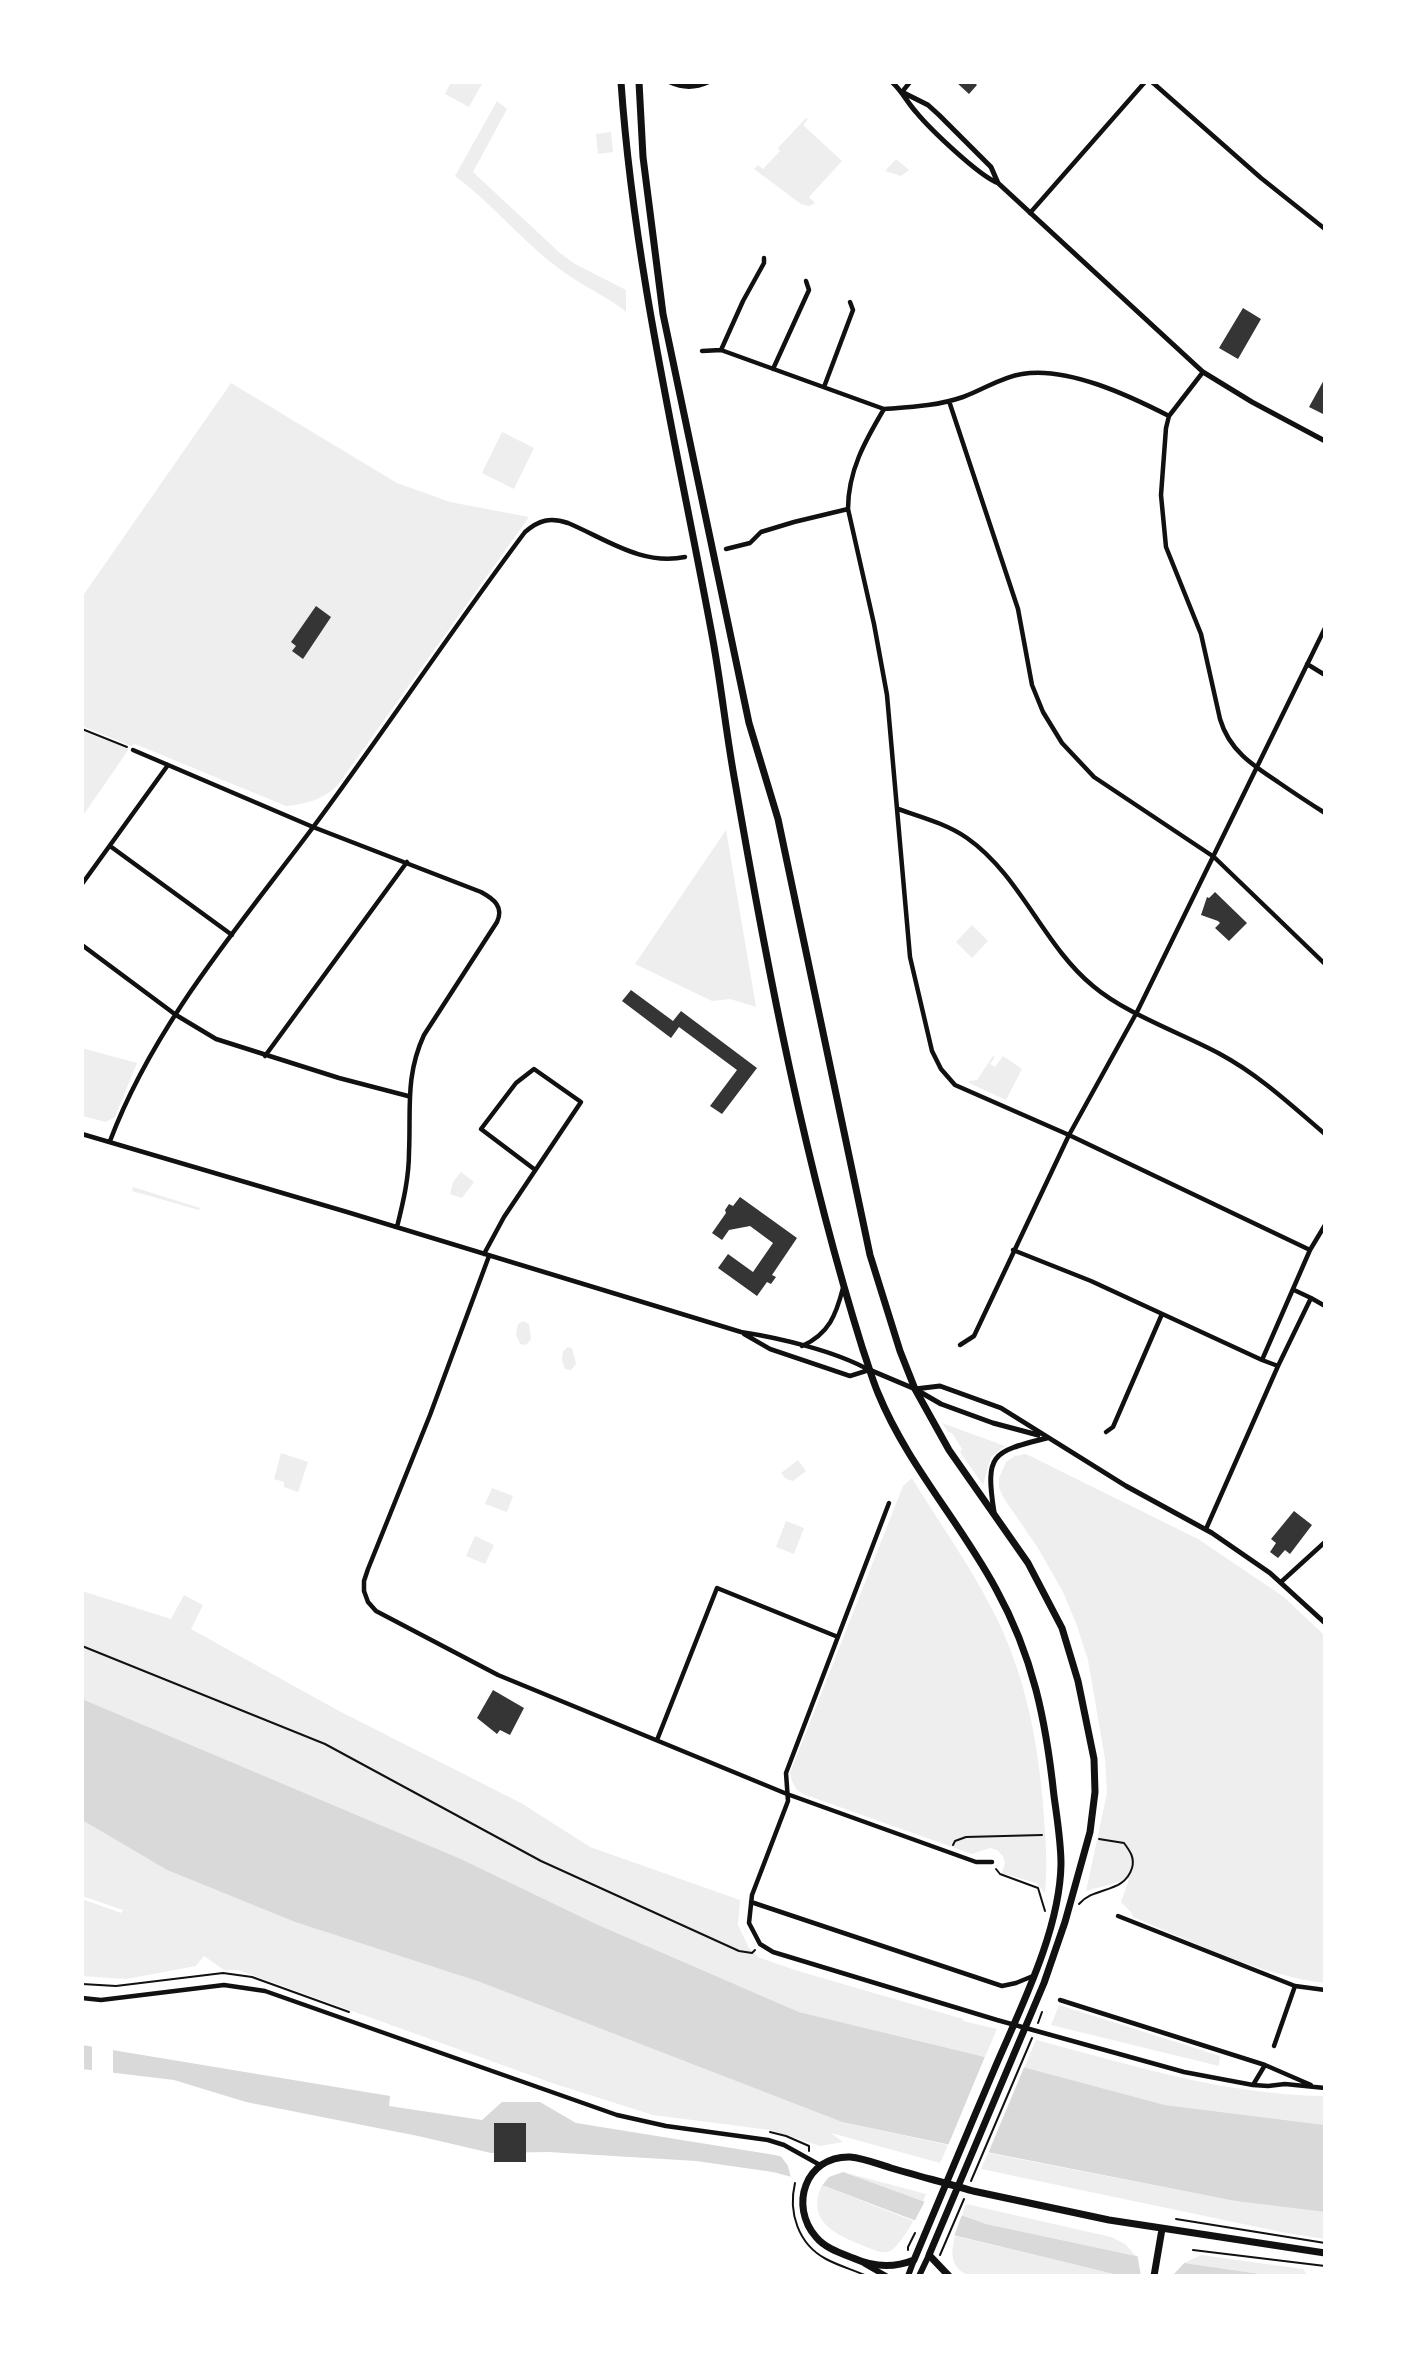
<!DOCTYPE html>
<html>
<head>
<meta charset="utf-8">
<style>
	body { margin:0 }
	#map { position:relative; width:1407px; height:2358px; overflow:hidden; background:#fff; font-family:Overpass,sans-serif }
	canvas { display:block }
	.frame { position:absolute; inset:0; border:84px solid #fff; pointer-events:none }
</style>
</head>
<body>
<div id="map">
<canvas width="1407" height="2358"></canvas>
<div class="frame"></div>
</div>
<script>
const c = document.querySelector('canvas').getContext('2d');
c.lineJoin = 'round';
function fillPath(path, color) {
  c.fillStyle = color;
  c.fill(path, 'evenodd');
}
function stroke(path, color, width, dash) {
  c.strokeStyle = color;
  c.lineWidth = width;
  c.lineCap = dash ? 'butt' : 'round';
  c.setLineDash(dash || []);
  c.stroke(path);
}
const green = new Path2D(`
	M 451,82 L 483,82 L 469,107 L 445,94 Z
	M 497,101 L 507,109 L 473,172 L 560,253 L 575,264 L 626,290 L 626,312 C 616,303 605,298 594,291 C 578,282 563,272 549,261 C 516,234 489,201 455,176 Z
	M 806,118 L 808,119 L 803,125 L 842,161 L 809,197 L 815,203 L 809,206 L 801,204 L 754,169 L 758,165 L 763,169 L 780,151 L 778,148 Z
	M 611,132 L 613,152 L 598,154 L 596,134 Z
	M 896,159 L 909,170 L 901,176 L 885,171 Z
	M 231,383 L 397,483 L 450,502 L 529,517 L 337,786 C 322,800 306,804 286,806 L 135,744 L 131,746 L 82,726 L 82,597 Z
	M 502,432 L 534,448 L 514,489 L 482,473 Z
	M 82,731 L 129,749 L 82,817 Z
	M 726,830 L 756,1007 L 730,999 L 712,1001 L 635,964 Z
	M 972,925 L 988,941 L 972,958 L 956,942 Z
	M 82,1048 L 137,1063 L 115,1117 L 106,1122 L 82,1116 Z
	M 993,1056 L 995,1057 L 990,1064 L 995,1067 L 1003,1056 L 1022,1069 L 1006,1100 L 969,1083 L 969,1081 L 977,1080 Z
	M 461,1172 L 474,1182 L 462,1198 L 450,1194 L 453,1182 Z
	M 133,1187 L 200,1208 L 199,1210 L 132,1191 Z
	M 523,1321 L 529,1324 L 531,1339 L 526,1345 L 520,1344 L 516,1334 L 518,1324 Z
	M 568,1347 L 572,1348 L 576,1364 L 571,1370 L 565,1369 L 562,1360 L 563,1351 Z
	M 942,1423 L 1005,1446 L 991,1457 L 983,1485 L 960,1452 L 962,1449 L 952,1433 L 948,1432 Z
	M 281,1453 L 308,1462 L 298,1492 L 284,1487 L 284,1482 L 274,1479 Z
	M 1026,1454 L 1198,1539 L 1284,1597 L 1325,1636 L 1325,1983 C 1258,1975 1194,1942 1133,1917 L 1131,1912 L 1121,1902 L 1129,1879 L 1086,1891 L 1107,1793 L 1105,1759 L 1088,1660 L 1076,1623 L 1063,1592 L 1038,1548 L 1003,1497 L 999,1487 L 999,1478 L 1006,1462 L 1015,1456 Z
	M 798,1460 L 806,1471 L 793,1481 L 786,1479 L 781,1473 Z
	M 912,1478 C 938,1521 969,1564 992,1609 C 1024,1670 1037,1735 1043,1803 C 1045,1832 1048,1864 1045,1893 L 1036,1883 L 1002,1873 L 1005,1863 L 1003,1856 L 997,1850 L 990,1848 L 972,1854 L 803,1794 C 794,1789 792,1782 790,1773 L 903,1486 Z
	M 492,1488 L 513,1496 L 507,1512 L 485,1504 Z
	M 786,1521 L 804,1528 L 794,1554 L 776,1547 Z
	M 475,1536 L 494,1545 L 485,1564 L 466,1556 Z
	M 82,1591 L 171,1619 L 184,1595 L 203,1605 L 191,1629 L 339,1711 L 521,1803 L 590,1847 L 740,1900 L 738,1925 L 749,1948 L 758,1957 L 795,1970 L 963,2019 L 963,2021 L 997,2029 L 985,2057 L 799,2012 L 596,1924 L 461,1859 L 82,1699 Z
	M 82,1820 L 167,1870 L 295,1922 L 480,1982 L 842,2122 L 948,2145 L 940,2163 L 831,2133 L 843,2142 L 820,2146 L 770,2130 L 653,2115 L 558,2085 L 238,1970 L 224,1970 L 204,1956 L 196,1966 L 126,1979 L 82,1976 L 82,1899 L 121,1913 L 123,1910 L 82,1896 Z
	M 1059,2005 L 1220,2056 L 1219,2066 L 1051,2025 Z
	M 1036,2040 C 1132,2065 1224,2095 1325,2096 L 1325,2125 L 1165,2105 L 1024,2068 Z
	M 988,2153 L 1235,2201 L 1325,2212 L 1325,2239 L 1281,2232 L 981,2169 Z
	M 843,2172 L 847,2173 L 926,2194 L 923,2201 Z
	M 822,2185 L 913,2221 C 910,2228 897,2248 890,2251 C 882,2255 873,2249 864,2246 C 837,2235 805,2222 822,2185 Z
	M 966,2204 L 1111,2237 L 1125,2244 L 1136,2256 L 986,2224 L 962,2215 Z
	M 955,2236 L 1122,2276 L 970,2276 C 951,2269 950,2254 955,2236 Z
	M 1201,2255 L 1303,2269 L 1308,2276 L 1275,2276 L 1184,2263 Z`);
const water = new Path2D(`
	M 82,1699 L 461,1859 L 596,1924 L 799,2012 L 985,2057 L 1165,2105 L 1325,2125 L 1325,2212 L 1235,2201 L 951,2145 L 842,2122 L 480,1982 L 295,1922 L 167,1870 L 82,1820 Z
	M 82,2045 L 390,2096 L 389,2106 L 482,2120 L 502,2102 L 540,2102 L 576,2123 L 775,2155 L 843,2172 L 986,2224 L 1136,2256 L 1274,2276 L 1122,2276 L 953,2235 L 822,2185 L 773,2172 L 696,2161 L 548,2152 L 491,2153 L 418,2136 L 246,2102 L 174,2080 L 82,2069 Z`);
const pier = new Path2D(`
	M 92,2043 L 113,2046 L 113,2077 L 92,2074 Z
	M 986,2054 L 1025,2065 L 987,2156 L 947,2148 Z
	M 778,2152 L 843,2169 L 843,2172 L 829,2177 L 820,2188 L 791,2178 L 788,2166 Z
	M 926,2199 L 963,2212 L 953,2239 L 914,2222 Z
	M 1137,2253 L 1163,2256 L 1187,2260 L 1172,2276 L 1141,2276 Z`);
const building = new Path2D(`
	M 956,82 L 974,82 L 977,85 L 969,94 Z
	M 1243,308 L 1261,319 L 1238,359 L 1219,348 Z
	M 1325,378 L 1325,415 L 1309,407 Z
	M 316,606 L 331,617 L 303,659 L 292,651 L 296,646 L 291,642 Z
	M 1215,892 L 1247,923 L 1229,941 L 1215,928 L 1220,923 L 1218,921 L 1201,915 L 1207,897 L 1209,898 Z
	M 631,990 L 673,1021 L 681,1011 L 757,1068 L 722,1114 L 710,1106 L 737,1070 L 679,1027 L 671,1038 L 622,1001 Z
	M 740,1197 L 797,1238 L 772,1275 L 776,1277 L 771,1284 L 767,1282 L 757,1296 L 718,1268 L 728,1254 L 753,1272 L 773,1243 L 750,1226 L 729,1230 L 722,1240 L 712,1233 L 726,1213 L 725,1210 L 729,1204 L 733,1206 Z
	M 1294,1511 L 1312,1525 L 1290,1554 L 1285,1550 L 1278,1558 L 1270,1552 L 1276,1543 L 1271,1539 Z
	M 493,1690 L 524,1708 L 510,1735 L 500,1730 L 497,1734 L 477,1718 Z
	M 494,2123 L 526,2123 L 526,2162 L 494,2162 Z`);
const path = new Path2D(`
	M 82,729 L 127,747
	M 82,1646 L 325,1744 L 541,1861 L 739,1951 L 752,1953 L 755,1950
	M 953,1845 L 955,1841 L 966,1837 L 1042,1835
	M 996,1869 L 1000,1874 L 1038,1888 L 1045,1911
	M 1079,1904 C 1094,1886 1124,1894 1132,1868 C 1135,1858 1130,1851 1124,1843 L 1099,1839
	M 82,1984 L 116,1986 L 223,1973 L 252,1977 L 349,2012
	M 1038,2023 L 1042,2012
	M 770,2132 L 786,2136 L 809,2146 L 809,2151
	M 971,2181 L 1032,2038
	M 795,2183 C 788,2212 798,2244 826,2259 C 839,2266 854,2270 867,2276
	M 1176,2219 L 1325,2243
	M 908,2250 L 908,2247 L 915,2233
	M 1193,2250 L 1325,2266
	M 940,2255 L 964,2199`);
const minor = new Path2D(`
	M 1152,82 L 1261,178 L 1325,229
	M 902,92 L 910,82
	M 1030,213 L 1145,82
	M 721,350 L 743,301 L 764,263 L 764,258
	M 702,351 L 721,350 L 884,409 C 911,407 937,406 963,397 C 983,390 1001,377 1022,374 C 1067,366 1130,396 1169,416
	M 773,369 L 809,290 L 806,281
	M 1203,372 L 1169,416 L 1166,428 L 1161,495 L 1166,547 L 1201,634 L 1220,719 C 1229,750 1252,765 1278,782 C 1294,793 1309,803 1325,813
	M 824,387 L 853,310 L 850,302
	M 949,401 L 1018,609 L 1032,685 L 1043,712 L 1062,743 L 1094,777 L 1214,857 L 1325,964
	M 884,409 C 865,441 848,471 848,509 L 874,624 L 887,695 L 910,957 L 932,1051 L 941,1069 L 955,1085 L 1069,1135 L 1310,1250
	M 726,549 L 750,543 L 761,532 L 794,522 L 848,509
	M 1307,664 L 1325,675
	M 133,750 L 313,827 L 481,892 C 494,899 504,907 497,922 L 424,1035 C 405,1076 411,1110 409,1152 C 409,1178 403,1203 397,1227
	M 898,809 C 921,817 947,824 967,838 C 1021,876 1043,945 1093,986 C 1126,1014 1181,1033 1220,1054 C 1259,1075 1291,1105 1325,1134
	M 110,846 L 232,935
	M 82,884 L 168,765
	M 82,945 L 176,1015 L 216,1039 L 339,1078 L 408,1096
	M 265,1056 L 407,862
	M 82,1134 L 347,1212 L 741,1332 C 780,1338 835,1351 869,1370
	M 110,1141 C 154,1024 240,925 314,826 C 386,729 453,628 525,532 C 539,520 550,517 568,523 C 606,539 642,566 685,557
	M 1013,1250 L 1091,1281 L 1262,1360
	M 484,1254 L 504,1217 L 581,1102 L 534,1069 L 516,1083 L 481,1129 L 534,1169
	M 489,1256 L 430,1415 L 368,1569 L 364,1581 L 364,1591 L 368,1602 L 376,1611 L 498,1675 L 787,1794 L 976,1862 L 992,1862
	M 1311,1298 L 1325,1306
	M 744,1334 L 770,1349 L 850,1376 L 869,1370
	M 960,1345 L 974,1336 L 1069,1135 L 1137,1012 L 1325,628
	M 802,1346 C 829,1334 836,1315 843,1288
	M 1278,1366 L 1262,1360 L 1310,1250 L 1325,1225
	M 1106,1432 L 1113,1427 L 1162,1314
	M 889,1503 L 786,1773 L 788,1801 L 752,1895 L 749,1923 L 760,1944 L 773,1952 L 997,2020 L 1184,2072 L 1253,2085 L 1268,2086 L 1285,2084 L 1325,2088
	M 1206,1529 L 1278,1366 L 1311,1298 L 1294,1290
	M 1281,1582 L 1325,1542
	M 657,1740 L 717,1588 L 838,1637
	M 751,1902 L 1002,1986 L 1016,1983 L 1033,1976
	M 1118,1916 L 1295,1986 L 1325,1990
	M 82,1998 L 101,2000 L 224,1985 L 265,1991 L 617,2115 L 666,2126 L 768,2140 L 784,2145 L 820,2165
	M 1060,2000 L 1265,2065 L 1311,2085
	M 1274,2046 L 1295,1986
	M 1253,2085 L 1265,2065`);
const tertiary = new Path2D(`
	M 670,82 C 683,88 695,88 708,82
	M 892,82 C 902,91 907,102 916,112 C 930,129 979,176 998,183
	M 902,92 L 928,105 L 939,115 L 991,167 L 998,183 L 1203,372 L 1252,402 L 1325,441
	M 870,1370 L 915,1389 L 941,1404 L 993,1423 L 1038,1435
	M 915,1389 L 940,1386 L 1001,1408 L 1126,1486 L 1212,1533 L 1270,1573 L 1325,1623
	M 994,1512 C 985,1453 992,1452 1047,1438`);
const secondary = new Path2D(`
	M 865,2264 L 886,2276
	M 908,2276 L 914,2260
	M 919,2276 L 929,2255`);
const primary = new Path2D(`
	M 621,82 C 634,269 678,451 712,635 C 721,683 726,733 735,782 C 768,973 805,1165 863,1350 C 868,1364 872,1379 878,1393 C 907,1464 960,1522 996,1589 C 1033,1656 1046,1721 1054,1796 C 1057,1818 1061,1842 1061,1864 C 1060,1931 1020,2009 994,2070 C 967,2133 941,2196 914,2260 C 894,2268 873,2267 853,2258 C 840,2253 825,2248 816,2237 C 789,2206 805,2156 850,2157 C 863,2158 878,2164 891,2168 C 918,2176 946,2183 973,2191 L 1109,2220 L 1325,2253
	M 639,82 L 643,157 L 663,314 L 749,723 L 778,819 L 870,1255 L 900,1351 L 915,1389 L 949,1450 L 1028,1563 L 1062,1628 L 1078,1681 L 1094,1759 L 1095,1792 L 1090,1832 L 1065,1922 L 1044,1983 L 929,2255 L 949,2276
	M 1154,2276 L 1162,2229`);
fillPath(green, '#eee');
fillPath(water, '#d9d9d9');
fillPath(pier, '#fff');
fillPath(building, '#353535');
stroke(path, '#111', 2);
stroke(minor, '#111', 4.5);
stroke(tertiary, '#111', 5);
stroke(secondary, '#111', 6);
stroke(primary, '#111', 7);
</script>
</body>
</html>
